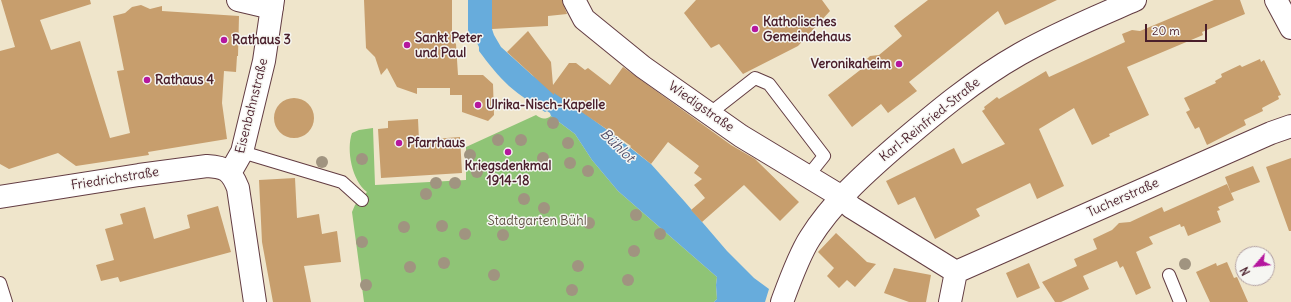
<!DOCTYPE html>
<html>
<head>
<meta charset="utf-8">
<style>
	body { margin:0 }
	#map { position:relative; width:1291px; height:302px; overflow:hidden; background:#efe5cb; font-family:Delius,sans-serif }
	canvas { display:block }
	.north { position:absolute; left:1235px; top:246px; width:40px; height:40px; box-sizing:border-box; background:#f6f6f2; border:1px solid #b1a0a2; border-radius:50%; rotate:242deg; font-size:11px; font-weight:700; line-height:16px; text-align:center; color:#4a1f2b }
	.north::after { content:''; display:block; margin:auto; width:14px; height:18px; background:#b5179e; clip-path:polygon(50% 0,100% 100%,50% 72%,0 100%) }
	.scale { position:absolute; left:1145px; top:24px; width:62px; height:18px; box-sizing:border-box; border:2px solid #4a1f2b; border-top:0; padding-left:5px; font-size:12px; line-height:14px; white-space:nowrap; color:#4a1f2b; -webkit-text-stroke:3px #f6f6f2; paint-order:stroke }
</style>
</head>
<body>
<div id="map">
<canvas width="1291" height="302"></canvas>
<div class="north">N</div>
<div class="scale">20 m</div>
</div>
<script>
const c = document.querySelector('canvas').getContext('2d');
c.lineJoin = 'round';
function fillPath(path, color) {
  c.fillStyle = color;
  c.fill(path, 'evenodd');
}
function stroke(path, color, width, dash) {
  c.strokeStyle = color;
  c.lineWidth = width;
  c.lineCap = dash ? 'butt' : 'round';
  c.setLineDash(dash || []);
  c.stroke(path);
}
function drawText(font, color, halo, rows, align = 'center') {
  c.font = font + ' Delius,sans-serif';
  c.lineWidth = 3;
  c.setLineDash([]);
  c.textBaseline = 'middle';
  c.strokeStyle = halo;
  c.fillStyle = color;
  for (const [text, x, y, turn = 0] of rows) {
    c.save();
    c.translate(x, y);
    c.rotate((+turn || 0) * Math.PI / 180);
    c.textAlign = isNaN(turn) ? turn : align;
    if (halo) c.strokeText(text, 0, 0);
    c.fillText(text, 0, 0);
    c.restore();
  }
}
const green = new Path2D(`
	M 536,115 C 541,119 545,120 551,116 L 575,134 L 592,160 L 618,191 L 717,277 L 716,285 L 717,299 L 714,302 L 364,302 L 352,212 L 355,205 L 367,192 C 352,181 346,150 352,133 L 359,130 L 373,128 L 375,185 L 466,180 L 466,147 Z`);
const water = new Path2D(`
	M 468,0 L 492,0 L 492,29 L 494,35 L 501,47 L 532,75 L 606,129 L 651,164 L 685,202 L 727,251 L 754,278 L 769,289 L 765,302 L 714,302 L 717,299 L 716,285 L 717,277 L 618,191 L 592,160 L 575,134 L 551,116 L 550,113 L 547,111 L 545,112 C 533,103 520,96 509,86 C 498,76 488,63 479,51 L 479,47 L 477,43 L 471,41 L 468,30 Z`);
const building = new Path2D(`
	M 1,0 L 90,0 L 91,4 L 40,20 L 51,50 L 80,41 L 110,138 L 130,133 L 117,71 L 124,70 L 113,16 L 125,13 L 132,7 L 141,5 L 150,9 L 162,6 L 162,11 L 239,16 L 238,56 L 237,56 L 236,72 L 224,71 L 222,103 L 227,139 L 148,152 L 149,155 L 76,166 L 58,153 L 9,169 L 0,164 L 0,51 L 15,47 Z
	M 364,0 L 452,0 L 452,40 L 456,44 L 458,75 L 483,75 L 493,84 L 494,115 L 488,121 L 462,112 L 462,95 L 450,95 L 450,88 L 417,88 L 417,94 L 397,87 L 387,68 L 381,75 L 375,57 L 366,48 Z
	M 492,0 L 562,0 L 567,14 L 548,16 L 548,26 L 492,29 Z
	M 696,0 L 822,0 L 830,11 L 798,46 L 743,74 L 719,44 L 711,48 L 684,13 Z
	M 928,0 L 1057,0 L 1005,25 L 998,11 L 909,82 L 917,91 L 888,113 L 881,104 L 852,127 L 828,95 L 864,67 L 866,60 L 870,56 L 879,55 L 902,36 L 894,26 Z
	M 1214,0 L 1240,0 L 1245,14 L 1202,32 L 1203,35 L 1127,67 L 1149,115 L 1109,134 L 1110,136 L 1092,145 L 1074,108 L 1039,129 L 1064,186 L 1037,199 L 1030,183 L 976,209 L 980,216 L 935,239 L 915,197 L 898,205 L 886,181 L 954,148 L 962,164 L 1005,144 L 982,111 L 985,109 L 984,107 L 997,97 L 999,99 L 1046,71 L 1049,77 L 1125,42 L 1122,34 L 1132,30 L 1140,31 Z
	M 528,31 L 551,62 L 553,85 L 569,63 L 576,63 L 585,70 L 588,68 L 610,85 L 623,67 L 731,145 L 755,159 L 799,202 L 780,221 L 744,185 L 702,222 L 691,210 L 705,198 L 694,185 L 702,179 L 694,173 L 699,166 L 668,142 L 651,164 L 630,147 L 631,146 L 554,93 L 554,95 L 507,52 Z
	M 1260,59 L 1261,62 L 1264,60 L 1281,95 L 1278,96 L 1279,99 L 1262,108 L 1263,111 L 1244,120 L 1246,125 L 1207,145 L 1199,127 L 1195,129 L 1186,112 L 1190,110 L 1184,98 L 1216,83 L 1215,81 L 1222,77 L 1221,74 L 1240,65 L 1242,67 Z
	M274 118a20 20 0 1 1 40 0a20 20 0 1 1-40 0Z
	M 418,119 L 419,140 L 460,137 L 462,173 L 381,178 L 378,129 L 388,128 L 388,121 Z
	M 1291,158 L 1291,231 L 1289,231 L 1266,167 Z
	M 1253,166 L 1260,182 L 1231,193 L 1225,177 Z
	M 295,178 L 297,218 L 319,214 L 322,234 L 337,231 L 341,262 L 304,266 L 311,302 L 273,302 L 262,242 L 259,180 Z
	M 1227,184 L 1234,200 L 1218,207 L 1220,210 L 1217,211 L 1221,222 L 1188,236 L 1184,226 L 1181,227 L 1180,224 L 1149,237 L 1153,244 L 1136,252 L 1151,288 L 1136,295 L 1123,266 L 1120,268 L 1117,261 L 1083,276 L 1089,289 L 1061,302 L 1055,302 L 1042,282 L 1077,266 L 1074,259 L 1097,249 L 1093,239 L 1112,230 L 1119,223 L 1130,222 L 1162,207 L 1164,212 Z
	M 218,206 L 231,252 L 120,282 L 118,277 L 101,281 L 96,265 L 114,260 L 105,229 L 123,224 L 120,214 L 145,207 L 154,239 L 190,228 L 187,215 Z
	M 836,233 L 867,262 L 876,264 L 855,287 L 847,280 L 839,288 L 827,276 L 834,268 L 818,252 Z
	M 1227,262 L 1234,278 L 1237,277 L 1248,302 L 1210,302 L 1196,272 L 1216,263 L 1217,266 Z
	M 1029,263 L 1040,288 L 1017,298 L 1006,273 Z
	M 894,268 L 931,275 L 926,302 L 909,302 L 884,293 Z`);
const lane = new Path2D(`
	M 709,114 L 755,78 L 769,84 L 824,156 L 808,176
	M 242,152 L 342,182 L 362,200
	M 1169,275 L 1180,302
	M 0,283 L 6,302`);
const street = new Path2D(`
	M 238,0 L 272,8
	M 574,0 L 584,19 L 643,67 L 741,136 L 842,197 L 851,207 L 956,272
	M 1276,0 L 1291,28
	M 230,173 L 242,152 L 264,61 L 273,0
	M 0,197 L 139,175 L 207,166 C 225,167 231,170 238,188 L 255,302
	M 782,302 C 789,283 799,255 810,238 C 832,203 863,175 894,148 C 934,114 974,80 1020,54 C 1057,33 1096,17 1135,0
	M 950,302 L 956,272 L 1271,133 L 1291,126`);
const trees = [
	[553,123],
	[498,140],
	[521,140],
	[568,143],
	[470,155],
	[543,158],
	[362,159],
	[322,162],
	[570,163],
	[588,171],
	[477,172],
	[436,183],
	[455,183],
	[426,194],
	[524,199],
	[544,208],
	[636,215],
	[589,223],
	[442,226],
	[404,227],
	[465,234],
	[660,234],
	[503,235],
	[362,242],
	[634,251],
	[444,263],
	[1185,264],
	[578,266],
	[410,267],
	[494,275],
	[628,280],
	[366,285],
	[572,290]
];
const markers = [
	[755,29,4,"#b5179e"],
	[224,40,4,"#b5179e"],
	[407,45,4,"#b5179e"],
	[899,64,4,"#b5179e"],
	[147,80,4,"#b5179e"],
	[478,105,4,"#b5179e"],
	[399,143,4,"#b5179e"],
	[508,152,4,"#b5179e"]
];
const poiNames = [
	["Katholisches",763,22],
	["Gemeindehaus",763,37],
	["Sankt Peter",415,38],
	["und Paul",415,53],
	["Rathaus 3",232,40],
	["Veronikaheim",891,64,"right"],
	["Rathaus 4",155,80],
	["Ulrika-Nisch-Kapelle",486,105],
	["Pfarrhaus",407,143],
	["Kriegsdenkmal",508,166,"center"],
	["1914-18",508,181,"center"]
];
const streetNames = [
	["Eisenbahnstraße",252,106,-76],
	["Wiedigstraße",701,107,35],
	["Karl-Reinfried-Straße",930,120,-39],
	["Friedrichstraße",115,179,-9],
	["Tucherstraße",1123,198,-24]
];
const parkNames = [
	["Stadtgarten Bühl",537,221]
];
const waterNames = [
	["Bühlot",617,146,44]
];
fillPath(green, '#8fc476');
fillPath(water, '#67acdc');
fillPath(building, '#c79e6d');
stroke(lane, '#633d43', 14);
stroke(street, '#633d43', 24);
stroke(lane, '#fff', 12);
stroke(street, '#fff', 22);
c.fillStyle = '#a09480';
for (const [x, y] of trees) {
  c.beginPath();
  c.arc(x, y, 6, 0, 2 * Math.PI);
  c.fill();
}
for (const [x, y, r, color] of markers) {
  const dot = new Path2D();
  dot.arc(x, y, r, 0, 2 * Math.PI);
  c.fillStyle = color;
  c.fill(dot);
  stroke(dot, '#f6f6f2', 1.5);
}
drawText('bold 13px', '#4a1f2b', '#f6f6f2', poiNames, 'left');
drawText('13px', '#4a1f2b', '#f6f6f2', streetNames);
drawText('13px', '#5f5142', '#f6f6f2', parkNames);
drawText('italic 14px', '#545069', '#f6f6f2', waterNames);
</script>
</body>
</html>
